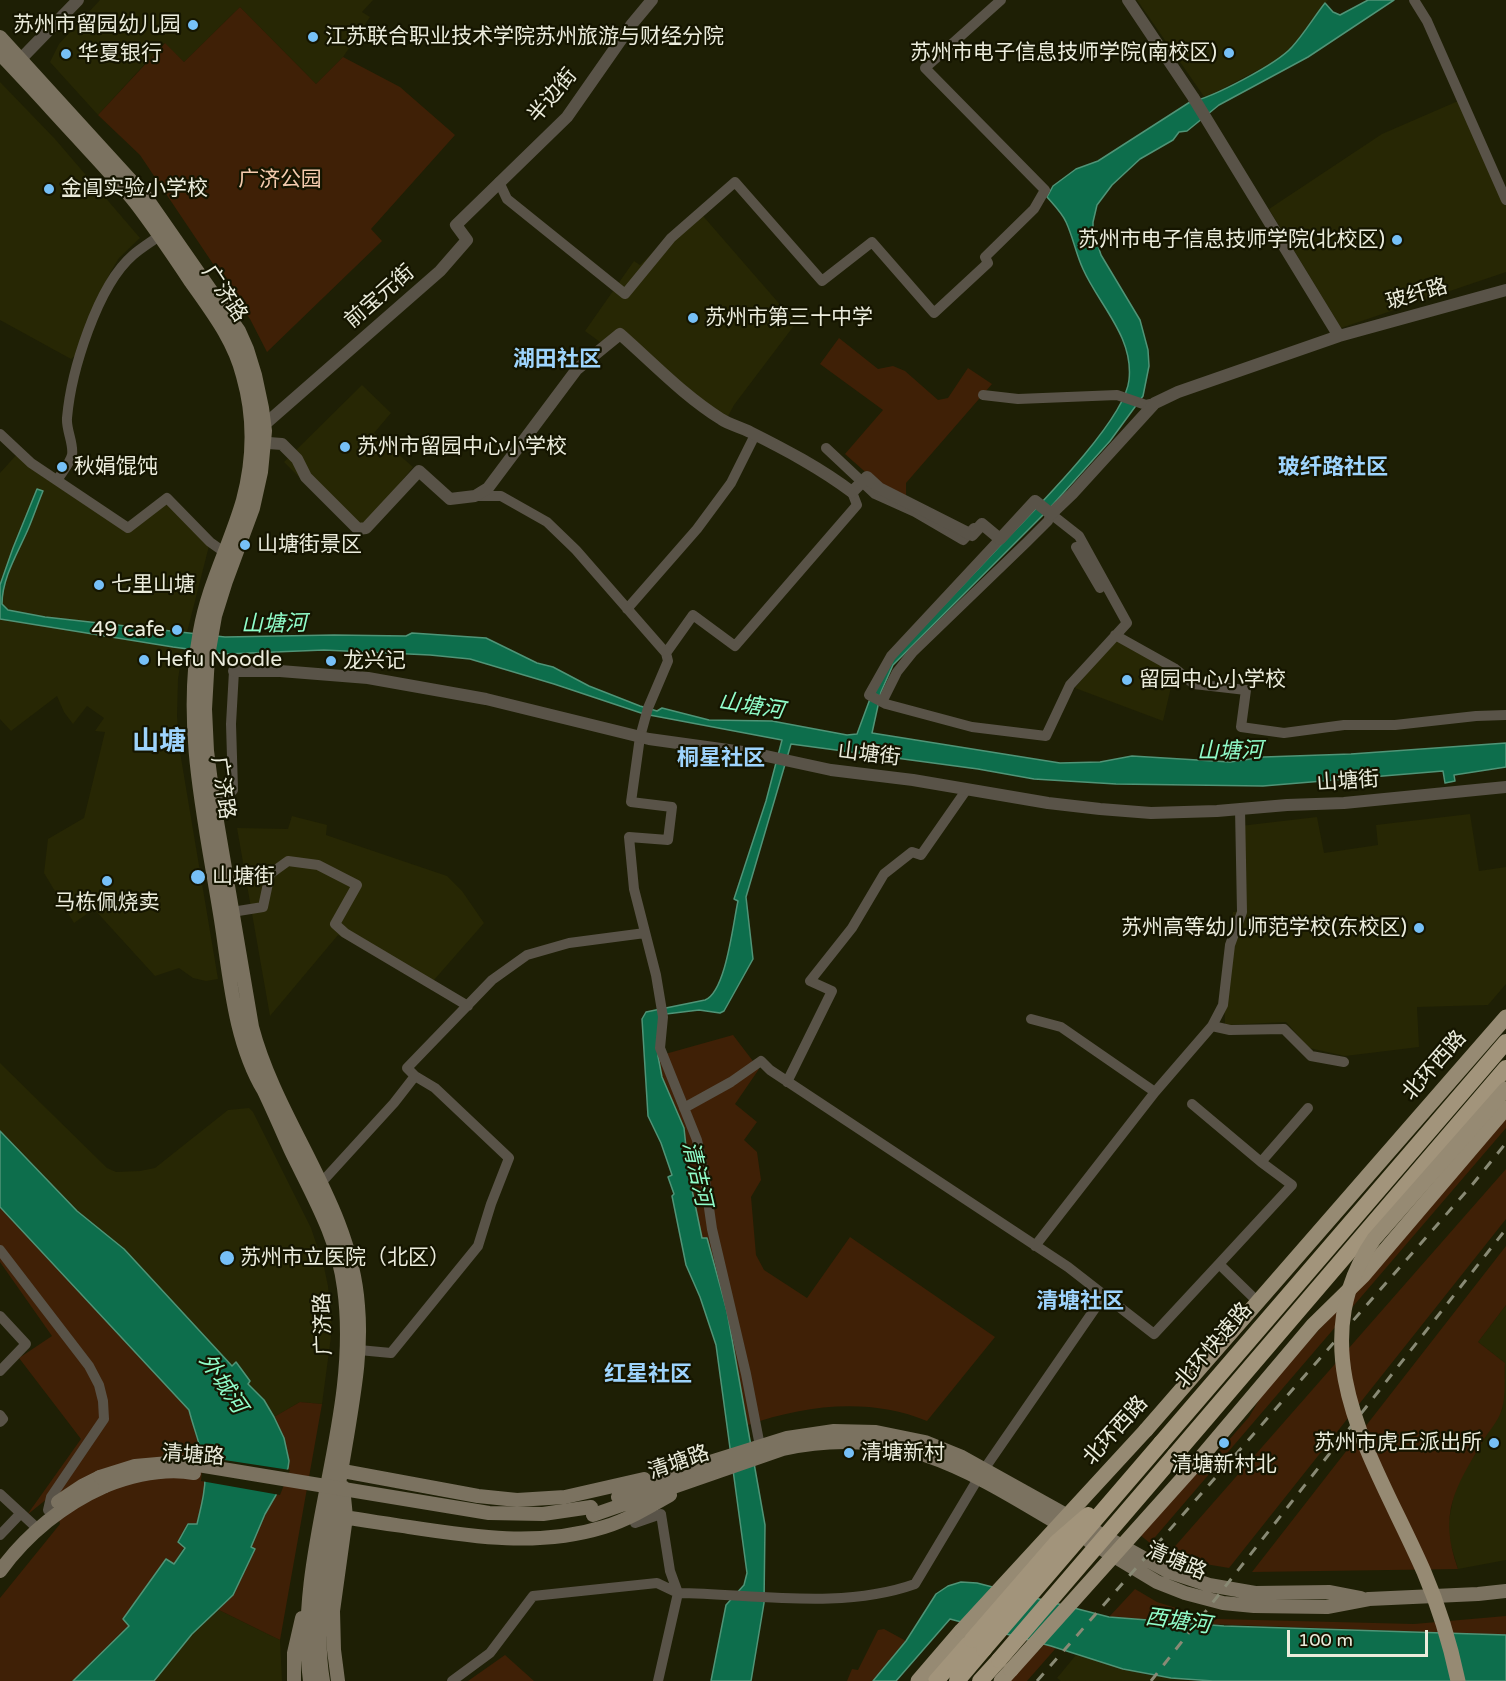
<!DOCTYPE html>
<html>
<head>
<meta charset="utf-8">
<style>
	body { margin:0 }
	#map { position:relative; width:1506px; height:1681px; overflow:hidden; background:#1e1f05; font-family:"Varela Round",sans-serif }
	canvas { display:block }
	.scale { position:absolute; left:1287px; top:1630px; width:141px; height:27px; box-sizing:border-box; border:3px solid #ebecdc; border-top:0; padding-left:8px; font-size:18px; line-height:21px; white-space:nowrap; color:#ebecdc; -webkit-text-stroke:4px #151500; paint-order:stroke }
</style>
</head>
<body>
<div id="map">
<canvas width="1506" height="1681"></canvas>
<div class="scale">100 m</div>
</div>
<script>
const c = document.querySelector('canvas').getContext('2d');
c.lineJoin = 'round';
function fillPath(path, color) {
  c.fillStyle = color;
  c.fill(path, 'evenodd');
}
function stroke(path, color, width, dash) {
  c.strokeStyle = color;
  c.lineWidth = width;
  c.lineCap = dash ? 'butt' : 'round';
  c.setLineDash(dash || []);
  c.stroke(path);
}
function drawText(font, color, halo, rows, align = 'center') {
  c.font = font + ' "Varela Round","Noto Sans SC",sans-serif';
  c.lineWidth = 4.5;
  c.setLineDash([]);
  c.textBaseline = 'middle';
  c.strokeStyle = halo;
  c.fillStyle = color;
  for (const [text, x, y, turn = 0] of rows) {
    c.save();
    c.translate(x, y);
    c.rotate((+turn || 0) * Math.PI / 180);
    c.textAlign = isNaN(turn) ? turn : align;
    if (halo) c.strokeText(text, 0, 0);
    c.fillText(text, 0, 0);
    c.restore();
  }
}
const built = new Path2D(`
	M 100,0 L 373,0 L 362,12 L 370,17 L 343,57 L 316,84 L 240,7 L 184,62 L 164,43 L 98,115 L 50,62 L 59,44 Z
	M 1137,0 L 1328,0 L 1292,47 L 1279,59 L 1205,98 Z
	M 0,82 L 55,139 L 140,238 L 119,258 L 110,273 L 75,356 L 71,359 L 0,320 Z
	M 1465,98 L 1506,198 L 1506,272 L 1341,328 L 1269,209 L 1382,134 Z
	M 697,209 L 796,323 L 734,405 L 726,420 L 618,329 L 604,345 L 585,331 L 634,261 L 640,265 Z
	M 362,385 L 391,413 L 374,433 L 413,467 L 368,523 L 356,523 L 300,478 L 284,462 Z
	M 19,452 L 128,528 L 167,498 L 210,542 L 183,648 L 178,679 L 177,716 L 180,752 L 218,979 L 206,981 L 193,978 L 179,968 L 155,976 L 94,909 L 74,923 L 44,873 L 48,839 L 84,818 L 105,732 L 95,731 L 104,718 L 87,706 L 73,724 L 64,712 L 57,696 L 11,731 L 0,719 L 0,473 Z
	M 1118,634 L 1176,666 L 1163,721 L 1075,688 Z
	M 1470,814 L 1479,871 L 1506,867 L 1506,984 L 1488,1005 L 1417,1007 L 1419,1047 L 1345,1056 L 1309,1048 L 1286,1022 L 1225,1025 L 1224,976 L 1233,912 L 1243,911 L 1240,826 L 1317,817 L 1324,853 L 1378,845 L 1376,825 Z
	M 292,816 L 327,825 L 326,835 L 447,876 L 462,891 L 484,923 L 434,980 L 394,966 L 338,935 L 270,1016 L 237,828 L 288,829 Z
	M 0,1063 L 107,1168 L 116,1172 L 140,1171 L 155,1168 L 228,1110 L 249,1108 L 253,1112 L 311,1228 L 324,1267 L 328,1286 L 332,1329 L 322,1404 L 300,1402 L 274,1417 L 264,1400 L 247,1383 L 236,1363 L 232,1366 L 124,1249 L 77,1211 L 16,1149 L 0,1131 Z
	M 1506,1305 L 1506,1560 L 1458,1569 L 1449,1539 L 1448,1526 L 1454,1493 L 1462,1475 L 1502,1410 L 1505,1363 L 1478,1342 Z
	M 217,1609 L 280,1640 L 282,1681 L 154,1681 L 192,1634 Z
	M 1076,1655 L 1148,1675 L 1171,1678 L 1214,1680 L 1061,1681 L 1057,1678 Z`);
const green = new Path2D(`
	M 240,7 L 316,84 L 343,57 L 400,87 L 455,135 L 371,229 L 382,241 L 267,352 L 250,319 L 140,155 L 98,115 L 165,43 L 184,62 Z
	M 839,338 L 878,369 L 893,366 L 905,371 L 938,400 L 948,398 L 968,368 L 992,384 L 906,483 L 906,498 L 880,485 L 845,454 L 883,410 L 820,364 Z
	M 733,1035 L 759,1069 L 735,1104 L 757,1122 L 744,1140 L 757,1152 L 761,1180 L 751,1197 L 756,1255 L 764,1270 L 807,1298 L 850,1237 L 995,1337 L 927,1421 C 870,1397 804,1405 748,1425 L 718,1277 L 707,1238 L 702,1238 L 689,1175 L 684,1128 L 662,1077 L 658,1056 Z
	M 1506,1115 L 1506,1128 L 1150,1543 L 1140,1535 L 1195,1472 L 1213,1458 L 1249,1417 L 1267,1386 L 1365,1280 Z
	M 1506,1169 L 1506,1219 L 1229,1568 L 1187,1561 L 1170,1552 Z
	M 0,1207 L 189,1410 L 205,1470 L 204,1493 L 197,1524 L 174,1564 L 166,1560 L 132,1606 L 130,1626 L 73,1681 L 0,1681 L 0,1598 L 60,1524 L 53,1494 L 27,1515 L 81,1439 L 19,1358 L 52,1336 L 0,1262 Z
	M 1506,1246 L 1506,1305 L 1478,1342 L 1505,1363 C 1504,1378 1506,1395 1502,1409 C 1499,1420 1489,1431 1483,1441 C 1455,1488 1438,1513 1458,1569 L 1252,1572 Z
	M 300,1402 L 322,1404 L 280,1640 L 217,1609 L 233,1595 L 255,1549 L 250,1547 L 265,1514 L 276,1495 L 288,1453 L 274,1417 Z
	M 1135,1589 L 1157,1602 L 1195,1614 L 1188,1623 L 1109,1617 Z
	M 1506,1616 L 1506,1635 L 1208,1624 L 1216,1619 L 1414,1624 Z
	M 884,1629 L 906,1641 L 873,1681 L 847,1681 L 852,1669 L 858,1670 L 878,1630 Z
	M 1045,1644 L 1056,1648 L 1027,1681 L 1009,1681 Z
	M 505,1655 L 534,1681 L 468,1681 Z`);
const water = new Path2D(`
	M 1368,0 L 1394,0 L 1308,57 L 1219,105 L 1187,131 L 1179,132 L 1173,140 L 1140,159 L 1112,185 L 1097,205 L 1093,222 L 1093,230 L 1101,255 L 1140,320 L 1148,350 L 1149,366 L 1143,396 L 1110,441 L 1047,511 L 893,665 L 881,692 L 872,733 L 1060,763 L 1100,762 L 1132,756 L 1230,762 L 1264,757 L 1351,754 L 1506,743 L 1506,767 L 1454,775 L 1455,781 L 1445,783 L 1443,771 L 1263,786 L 1116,784 L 1034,779 L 978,769 L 791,744 L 746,897 L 753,959 L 724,1011 L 720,1013 L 699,1010 L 666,1014 L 658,1056 L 662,1077 L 684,1128 L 689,1175 L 702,1238 L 707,1238 L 727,1311 L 765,1525 L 764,1603 L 751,1681 L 711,1681 L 726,1605 L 744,1585 L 747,1573 L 716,1345 L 700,1297 L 686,1265 L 672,1196 L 674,1194 L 668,1177 L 672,1175 L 661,1143 L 648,1116 L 642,1019 L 646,1012 L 705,1000 C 726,992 733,923 738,901 L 734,899 L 766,801 L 782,740 L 644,714 L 554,684 L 470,659 L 430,655 L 324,650 L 225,654 L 173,647 L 0,619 L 0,585 L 13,548 L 37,489 L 43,491 C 38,503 34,515 29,527 C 19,551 2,577 2,604 L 8,610 L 45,617 L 225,637 L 334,635 L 406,636 L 412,633 L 486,638 L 537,663 L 553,667 L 589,686 L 640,706 L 657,711 L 662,708 L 709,720 L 772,721 L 847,735 L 857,734 L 874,688 L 886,666 C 923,627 959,589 996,550 C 1027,517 1125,422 1129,380 C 1134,337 1099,305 1083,269 C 1076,254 1073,237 1066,222 C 1062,213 1053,204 1047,197 L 1053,186 L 1076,169 L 1098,161 L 1190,102 C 1212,98 1277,64 1292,47 C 1304,34 1314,17 1325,3 L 1333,12 L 1340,15 Z
	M 0,1131 L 77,1211 L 124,1249 L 232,1366 L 236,1362 L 250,1381 L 248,1384 L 264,1400 L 274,1417 L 284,1438 L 289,1461 L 288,1468 L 276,1495 L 265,1514 L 251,1547 L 255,1549 L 233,1595 L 192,1634 L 154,1681 L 73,1681 L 129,1626 L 123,1619 L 166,1559 L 174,1564 L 185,1548 L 178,1542 L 188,1524 L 197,1524 C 201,1507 206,1489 205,1471 C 203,1451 194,1430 189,1410 L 0,1207 Z
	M 961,1582 L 977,1583 L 1109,1617 L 1224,1626 L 1506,1635 L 1506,1681 L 1213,1681 L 1171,1678 L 1123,1669 L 1051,1646 L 950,1619 L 896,1681 L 873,1681 L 906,1641 L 936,1594 L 948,1586 Z`);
const pier = new Path2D(`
	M 198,1456 L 290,1470 L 280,1495 L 201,1481 L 202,1470 Z`);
const minor = new Path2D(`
	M 1414,0 L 1427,21 L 1506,200
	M 499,182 L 507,199 L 625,294 L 671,238 L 735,182 L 822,281 L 872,242 L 934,313 L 988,263 L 985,257 L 1034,209 L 1045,190 L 925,68 L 1001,0
	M 983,395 L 1018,399 L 1117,395 L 1146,405 L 1155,403
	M 0,434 L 31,463 L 128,528 L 167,498 L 210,542 L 224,552
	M 826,448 L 875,494 L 915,512 L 963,540 L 974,528
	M 58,479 C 62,472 70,463 72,455 C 74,444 66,430 67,418 C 71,372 97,286 133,255 C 141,248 151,242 159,236
	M 475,496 L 501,496 L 547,522 L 576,550 L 666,653 L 668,661 L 648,708 L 640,737 L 631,802 L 672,807 L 668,840 L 629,837 L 634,889 L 656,975 L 663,1017 L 660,1048 L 697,1140 L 704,1173 L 712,1229 L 746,1374 L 760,1446
	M 1076,547 L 1100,588
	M 627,609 L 697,529 L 731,483 L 755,435
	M 1115,635 L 1174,668 L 1194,684 L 1246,690 L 1241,727 L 1284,733 L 1344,725 L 1395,725 L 1476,716 L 1506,715
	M 666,653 L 693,615 L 735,646 L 857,505 L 852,492
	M 882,702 L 897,672 L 913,652 L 1027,542 L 1048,521 L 1051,514 L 1079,536 L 1127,623 L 1070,685 L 1046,736 L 972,727 L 886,704 L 869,695 L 891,656 L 1000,539
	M 213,798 L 226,797 L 233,790 L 231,724 L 234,671
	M 232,912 L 263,907 L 270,874 L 288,861 L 318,865 L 357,885 L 335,924 L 345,933 L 468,1006
	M 1031,1019 L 1061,1027 L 1155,1092
	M 1212,1026 L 1230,1030 L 1284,1029 L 1311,1056 L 1344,1062
	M 787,1082 L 832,991 L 810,981 L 852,928 L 884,874 L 912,852 L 921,855 L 967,789
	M 1192,1104 L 1261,1162 L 1292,1185 L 1219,1264
	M 684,1108 L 731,1082 L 761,1061 L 770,1070 L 1068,1267 L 1154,1334 L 1219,1264 L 1258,1302
	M 1261,1162 L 1308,1108
	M 321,1183 L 394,1103 L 415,1076 L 407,1068 L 492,980 L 527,955 L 569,943 L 645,933
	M 1035,1246 L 1155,1092 L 1212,1026 L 1223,1005 L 1230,945 L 1242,912 L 1240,809
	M 0,1250 L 89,1366 L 99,1385 L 103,1401 L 104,1419 L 51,1497 L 48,1510
	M 0,1316 L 26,1344 L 0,1371
	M 359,1350 L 391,1353 L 478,1246 L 491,1204 L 509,1158 L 435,1088 L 415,1076
	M 0,1415 L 3,1419 L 0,1422
	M 985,1468 L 1105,1294
	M 0,1494 L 38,1529
	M 632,1515 L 635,1523 L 661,1514 L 670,1571 L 678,1593 L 658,1681
	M 0,1535 L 21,1513
	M 452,1681 L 490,1653 L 533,1596 L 657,1583 L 678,1593 C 755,1594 842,1610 915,1584 L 979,1477`);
const tertiary = new Path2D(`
	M 1128,0 L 1193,97 L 1339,336
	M 14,66 L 78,0
	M 256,426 L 264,425 L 440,271 L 467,240 L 456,225 L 567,117 L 632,24 L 652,0
	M 255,442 L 282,444 L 297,459 L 306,477 L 358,529 L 366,528 L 419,471 L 450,499 L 475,496 L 488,488 L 577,369 L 620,334 C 653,363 684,396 721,419 C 730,425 741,427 750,432 C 786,450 820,468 852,492 L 867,477 L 879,488 L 972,535 L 982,524 L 1000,539 L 1035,501 L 1051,514 L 1072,494 L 1155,403 L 1178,392 L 1339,336 L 1506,290
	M 234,671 L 280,671 L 368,678 L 486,699 L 649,739 L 757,754 L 831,770 L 913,780 L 1048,803 L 1100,809 L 1151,813 L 1217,811 L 1287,805 L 1344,803 L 1506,787`);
const secondary = new Path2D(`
	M 0,37 L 145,196 L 239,331 L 247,349 L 255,375 L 262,408 L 265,431 L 261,472 L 253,508 L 226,581 L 215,616 L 208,656 L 205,709 L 207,751 L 213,798 L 252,1027 C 278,1125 351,1204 358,1306 C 362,1351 354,1393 347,1437 C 340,1478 333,1518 327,1559 C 321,1600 316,1639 323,1681
	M 0,54 C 27,82 52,110 78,138 C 97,159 117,180 135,202 C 155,228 173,255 191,282 C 212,312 234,340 243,376 C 255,418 254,459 243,500 C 230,545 208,585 200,631 C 182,728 206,825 221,920 C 230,977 234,1041 264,1091 C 274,1112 283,1133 292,1153 C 314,1198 338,1239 344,1288 C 362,1419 293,1550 310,1681
	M 332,1469 L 478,1496 L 517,1500 L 565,1497 L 644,1479
	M 618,1497 L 704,1464 L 787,1438 L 834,1431 L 876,1432 L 925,1442 L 962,1457 L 1167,1571 L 1209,1585 L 1255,1593 L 1330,1592 L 1361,1598
	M 58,1502 L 82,1486 L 100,1477
	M 327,1514 C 354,1519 382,1523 409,1527 C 474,1537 539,1547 604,1527 C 627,1520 649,1507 670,1495
	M 593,1515 L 783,1449 C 900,1423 971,1472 1067,1529
	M 1089,1541 L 1157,1582 L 1185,1593 L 1223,1603 L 1254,1606 L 1327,1607 L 1369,1599 L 1478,1594 L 1506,1591
	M 0,1571 C 27,1534 64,1504 105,1486
	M 294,1681 L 294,1653 L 302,1618
	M 338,1681 L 334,1650 L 333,1611 L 346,1517 L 343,1487`);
const primary = new Path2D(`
	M 1146,1430 L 1506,1017
	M 1192,1468 L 1313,1325 L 1363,1276 L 1506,1108
	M 918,1681 L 961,1631
	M 1001,1681 L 1011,1670`);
const trunk = new Path2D(`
	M 1161,1443 L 1506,1042
	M 1175,1455 L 1506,1068
	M 936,1681 L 972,1640
	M 957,1681 L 984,1649
	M 980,1681 L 999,1660`);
const rail = new Path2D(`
	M 1037,1681 L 1472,1185 L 1506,1143
	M 1151,1681 L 1506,1229`);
const secondaryBridge = new Path2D(`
	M 100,1477 L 135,1466 L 180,1462 L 489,1513 L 543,1514 L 591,1507
	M 105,1486 C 133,1475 164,1468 194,1473`);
const primaryBridge = new Path2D(`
	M 961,1631 L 1146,1430
	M 1011,1670 L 1192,1468
	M 1458,1681 C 1450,1643 1439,1607 1424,1572 C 1377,1464 1296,1353 1374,1239 L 1506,1089`);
const trunkBridge = new Path2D(`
	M 972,1640 L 1057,1542 L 1088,1515
	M 984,1649 L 1161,1443
	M 999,1660 L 1175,1455`);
const markers = [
	[193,25,6,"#76c0f7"],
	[313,37,6,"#76c0f7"],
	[1229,53,6,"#76c0f7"],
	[66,54,6,"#76c0f7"],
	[49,189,6,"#76c0f7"],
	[1397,240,6,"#76c0f7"],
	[693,318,6,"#76c0f7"],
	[345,447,6,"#76c0f7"],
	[62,467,6,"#76c0f7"],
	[245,545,6,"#76c0f7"],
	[99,585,6,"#76c0f7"],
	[177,630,6,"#76c0f7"],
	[144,660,6,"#76c0f7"],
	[331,661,6,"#76c0f7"],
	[1127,680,6,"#76c0f7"],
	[198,877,8,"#76c0f7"],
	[107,881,6,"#76c0f7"],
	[1419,928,6,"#76c0f7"],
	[227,1258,8,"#76c0f7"],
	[1224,1443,6,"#76c0f7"],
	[1494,1443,6,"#76c0f7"],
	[849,1453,6,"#76c0f7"]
];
const poiNames = [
	["苏州市留园幼儿园",181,25,"right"],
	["江苏联合职业技术学院苏州旅游与财经分院",325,37],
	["苏州市电子信息技师学院(南校区)",1217,53,"right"],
	["华夏银行",78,54],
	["金阊实验小学校",61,189],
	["苏州市电子信息技师学院(北校区)",1385,240,"right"],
	["苏州市第三十中学",705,318],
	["苏州市留园中心小学校",357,447],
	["秋娟馄饨",74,467],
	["山塘街景区",257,545],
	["七里山塘",111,585],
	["49 cafe",165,630,"right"],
	["Hefu Noodle",156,660],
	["龙兴记",343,661],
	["留园中心小学校",1139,680],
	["山塘街",212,877],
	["马栋佩烧卖",107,903,"center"],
	["苏州高等幼儿师范学校(东校区)",1407,928,"right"],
	["苏州市立医院（北区）",240,1258],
	["苏州市虎丘派出所",1482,1443,"right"],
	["清塘新村",861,1453],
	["清塘新村北",1224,1465,"center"]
];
const streetNames = [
	["半边街",553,96,-50],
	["广济路",224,294,56],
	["玻纤路",1417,295,-16],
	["前宝元街",380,297,-41],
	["山塘街",869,755,7],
	["山塘街",1348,782,-4],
	["广济路",222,788,82],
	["北环西路",1435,1066,-49],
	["广济路",324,1324,-92],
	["北环快速路",1214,1346,-49],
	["北环西路",1116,1431,-48],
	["清塘路",193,1456,4],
	["清塘路",679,1463,-19],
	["清塘路",1176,1562,23]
];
const parkNames = [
	["广济公园",280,180]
];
const neighbourhoodNames = [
	["湖田社区",557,360],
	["玻纤路社区",1333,468],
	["桐星社区",721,759],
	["清塘社区",1080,1302],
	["红星社区",648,1375]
];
const waterNames = [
	["山塘河",274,625,-1],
	["山塘河",751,707,9],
	["山塘河",1230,752,-1],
	["清洁河",696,1174,77],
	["外城河",222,1384,56],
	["西塘河",1178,1622,8]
];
const districtNames = [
	["山塘",159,743]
];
fillPath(built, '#272704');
fillPath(green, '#3f2006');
fillPath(water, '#0d6e4c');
stroke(water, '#509477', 1.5);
fillPath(pier, '#1e1f05');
stroke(minor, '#595348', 10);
stroke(tertiary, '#595348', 12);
stroke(secondary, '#7b7260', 14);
stroke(primary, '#968a73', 15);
stroke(trunk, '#a2947b', 16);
stroke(rail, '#898a75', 3, [10, 10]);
stroke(secondaryBridge, '#7b7260', 14);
stroke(primaryBridge, '#968a73', 15);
stroke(trunkBridge, '#a2947b', 16);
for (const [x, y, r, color] of markers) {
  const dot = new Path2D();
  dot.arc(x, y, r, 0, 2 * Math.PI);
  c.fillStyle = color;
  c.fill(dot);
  stroke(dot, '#151500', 2);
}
drawText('21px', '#ebecdc', '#151500', poiNames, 'left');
drawText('21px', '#ebecdc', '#151500', streetNames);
drawText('21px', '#f4caad', '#151500', parkNames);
drawText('bold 22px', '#9ed4fd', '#151500', neighbourhoodNames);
drawText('italic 22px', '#91fecb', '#151500', waterNames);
drawText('bold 27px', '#9ed4fd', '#151500', districtNames);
</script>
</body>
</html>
